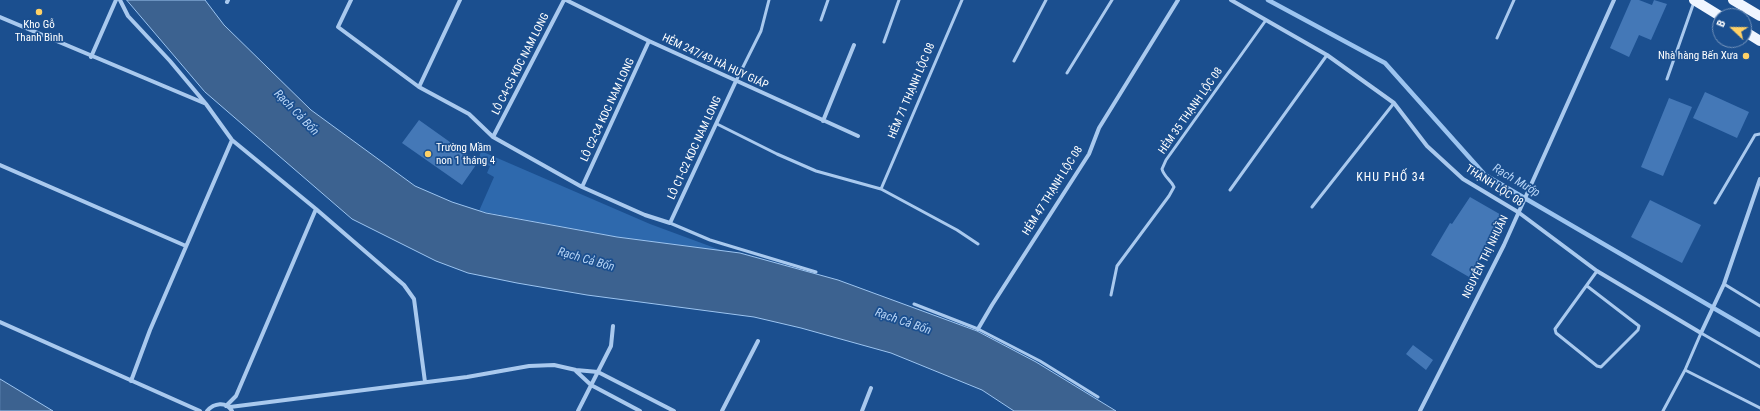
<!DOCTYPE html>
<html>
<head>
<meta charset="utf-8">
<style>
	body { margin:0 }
	#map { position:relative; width:1760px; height:411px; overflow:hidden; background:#1b4f8f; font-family:"Roboto Condensed",sans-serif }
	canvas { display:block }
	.north { position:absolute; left:1712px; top:8px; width:40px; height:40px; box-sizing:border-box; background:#1b4f8f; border:1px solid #7695bc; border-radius:50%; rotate:292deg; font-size:11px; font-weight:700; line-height:16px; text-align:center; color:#fff }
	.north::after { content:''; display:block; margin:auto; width:14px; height:18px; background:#ffd166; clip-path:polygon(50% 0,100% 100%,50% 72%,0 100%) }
</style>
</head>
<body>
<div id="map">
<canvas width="1760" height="411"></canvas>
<div class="north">B</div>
</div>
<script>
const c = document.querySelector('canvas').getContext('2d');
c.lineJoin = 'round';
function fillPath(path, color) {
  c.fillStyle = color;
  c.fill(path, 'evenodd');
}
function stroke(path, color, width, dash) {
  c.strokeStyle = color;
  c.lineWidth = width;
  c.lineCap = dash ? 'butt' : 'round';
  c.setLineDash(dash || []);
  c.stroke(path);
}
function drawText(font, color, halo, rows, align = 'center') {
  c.font = font + ' "Roboto Condensed",sans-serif';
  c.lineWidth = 3.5;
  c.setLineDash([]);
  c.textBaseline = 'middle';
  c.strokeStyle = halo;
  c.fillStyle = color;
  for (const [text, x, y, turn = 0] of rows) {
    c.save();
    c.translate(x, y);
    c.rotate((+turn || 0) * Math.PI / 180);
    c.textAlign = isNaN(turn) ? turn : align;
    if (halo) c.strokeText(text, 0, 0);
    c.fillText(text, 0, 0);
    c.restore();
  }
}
const green = new Path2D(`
	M 481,151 L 650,224 L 723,251 L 617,237 L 479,211 L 494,177 L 487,173 L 490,166 L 478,162 Z`);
const water = new Path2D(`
	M 127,0 L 205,0 L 224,25 L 311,110 L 415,186 L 452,202 L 486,213 L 617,237 L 740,253 L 838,280 L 977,331 L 1036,362 L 1116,411 L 1014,411 L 982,390 L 891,353 L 801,328 L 754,317 L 587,295 L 517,283 L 468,273 L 436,261 L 352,219 L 205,92 Z
	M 0,379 L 53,411 L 0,411 Z`);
const stream = new Path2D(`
	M 1268,0 L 1385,63 L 1485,175 L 1760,335`);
const building = new Path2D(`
	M 1631,0 L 1639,0 L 1652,5 L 1654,0 L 1667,4 L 1651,40 L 1639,35 L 1629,57 L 1610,48 Z
	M 1705,92 L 1749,112 L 1737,138 L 1693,118 Z
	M 1669,98 L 1692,107 L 1663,176 L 1641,167 Z
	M 419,120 L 478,162 L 462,185 L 402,143 Z
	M 1470,197 L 1503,216 L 1469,277 L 1431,255 L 1450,223 L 1452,224 Z
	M 1650,200 L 1701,225 L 1682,263 L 1631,237 Z
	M 1413,345 L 1433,360 L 1426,370 L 1406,354 Z`);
const lane = new Path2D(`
	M 821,20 L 828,0
	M 1497,38 L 1514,0
	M 884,42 L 899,0
	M 1014,61 L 1046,0
	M 1067,73 L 1112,0
	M 1667,79 L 1694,2
	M 736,81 L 761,31 L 769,0
	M 717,124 L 777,154 L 816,171 L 881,189 L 957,230 L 978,244
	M 881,189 L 962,0
	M 1230,190 L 1327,55
	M 1715,203 L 1755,135 L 1760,134
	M 1312,207 L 1394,103
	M 670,223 L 710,240 L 816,272
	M 1724,284 L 1760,306
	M 1587,286 L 1639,326 L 1638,330 L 1601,367 L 1597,366 L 1556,333 L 1555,329 L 1597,271
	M 1111,295 L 1117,266 L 1169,196 L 1174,187 C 1171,180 1164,177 1162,169 L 1166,160 L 1266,20
	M 914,304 L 978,329 L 1040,361 L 1098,397
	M 1685,370 L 1760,408
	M 1663,411 L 1685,370 L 1701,333 L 1760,367`);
const street = new Path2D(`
	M 120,0 L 128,16 L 170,61 L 206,104 L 232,140 L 316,209 L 404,285 L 414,299 L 425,382
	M 351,0 L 338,27 L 419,87 L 469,114 L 493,137 L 582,187 L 645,215 L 670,223 L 736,81
	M 566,0 L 649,41 L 858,136
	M 1231,0 L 1327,55 L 1394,103 L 1427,146 L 1463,179 L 1518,212 L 1597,271 L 1701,333 L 1724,284 L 1760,179
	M 227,2 L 228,0
	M 0,17 L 204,103
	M 91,57 L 116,0
	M 419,87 L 460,0
	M 823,121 L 854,45
	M 493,137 L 564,0
	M 0,165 L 186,246
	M 582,187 L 649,41
	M 0,322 L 200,411
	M 978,329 L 992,305 L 1089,154 L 1099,128 L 1178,0
	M 576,371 L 591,385 L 640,411
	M 131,381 L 150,330 L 232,140
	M 226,406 L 236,396 L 316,209
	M 230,407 L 467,377 L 529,366 L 554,365 L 576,370 L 598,372 L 674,411
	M 207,411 C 214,403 226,401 232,411
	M 578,411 L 611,346 L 613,326
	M 722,411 L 758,341
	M 862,411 L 871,388
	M 1420,411 L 1504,245 L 1614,0`);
const primary = new Path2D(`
	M 1694,0 L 1720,16
	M 1733,0 L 1760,16
	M 1744,31 L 1760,41`);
const markers = [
	[39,12,4,"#ffd166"],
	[1746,56,4,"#ffd166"],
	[428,154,4,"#ffd166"]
];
const poiNames = [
	["Kho Gỗ",39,25],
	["Thanh Bình",39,38],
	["Nhà hàng Bến Xưa",1738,56,"right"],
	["Trường Mầm",436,148,"left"],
	["non 1 tháng 4",436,161,"left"]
];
const streetNames = [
	["HẺM 247/49 HÀ HUY GIÁP",715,62,25],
	["LÔ C4-C5 KDC NAM LONG",521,64,-63],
	["HẺM 71 THẠNH LỘC 08",912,91,-67],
	["LÔ C2-C4 KDC NAM LONG",608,110,-65],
	["HẺM 35 THẠNH LỘC 08",1191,111,-55],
	["LÔ C1-C2 KDC NAM LONG",695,148,-65],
	["THẠNH LỘC 08",1494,186,33],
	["HẺM 47 THẠNH LỘC 08",1053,191,-58],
	["NGUYỄN THỊ NHUẦN",1486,257,-64]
];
const waterNames = [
	["Rạch Cả Bốn",296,113,46],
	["Rạch Mướp",1516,181,31],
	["Rạch Cả Bốn",586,260,16],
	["Rạch Cả Bốn",903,322,19]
];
const neighbourhoodNames = [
	["KHU PHỐ 34",1391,178]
];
fillPath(green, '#2e69ad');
fillPath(water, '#3c6290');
stroke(water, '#9cc4f0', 1);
stroke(stream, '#9cc4f0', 4.5);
fillPath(building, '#4478b7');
stroke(lane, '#a9c9ee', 3);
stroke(street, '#a9c9ee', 4);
stroke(primary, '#f0f6ff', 10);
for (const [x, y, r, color] of markers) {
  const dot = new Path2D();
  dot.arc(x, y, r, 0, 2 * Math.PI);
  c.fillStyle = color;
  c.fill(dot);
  stroke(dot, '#1b4f8f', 1.5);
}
drawText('11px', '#fff', '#1b4f8f', poiNames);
drawText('11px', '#fff', '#1b4f8f', streetNames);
drawText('italic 12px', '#b5d3f5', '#1b4f8f', waterNames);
c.letterSpacing = '1px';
drawText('12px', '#fff', '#1b4f8f', neighbourhoodNames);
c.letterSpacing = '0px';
</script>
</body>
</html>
